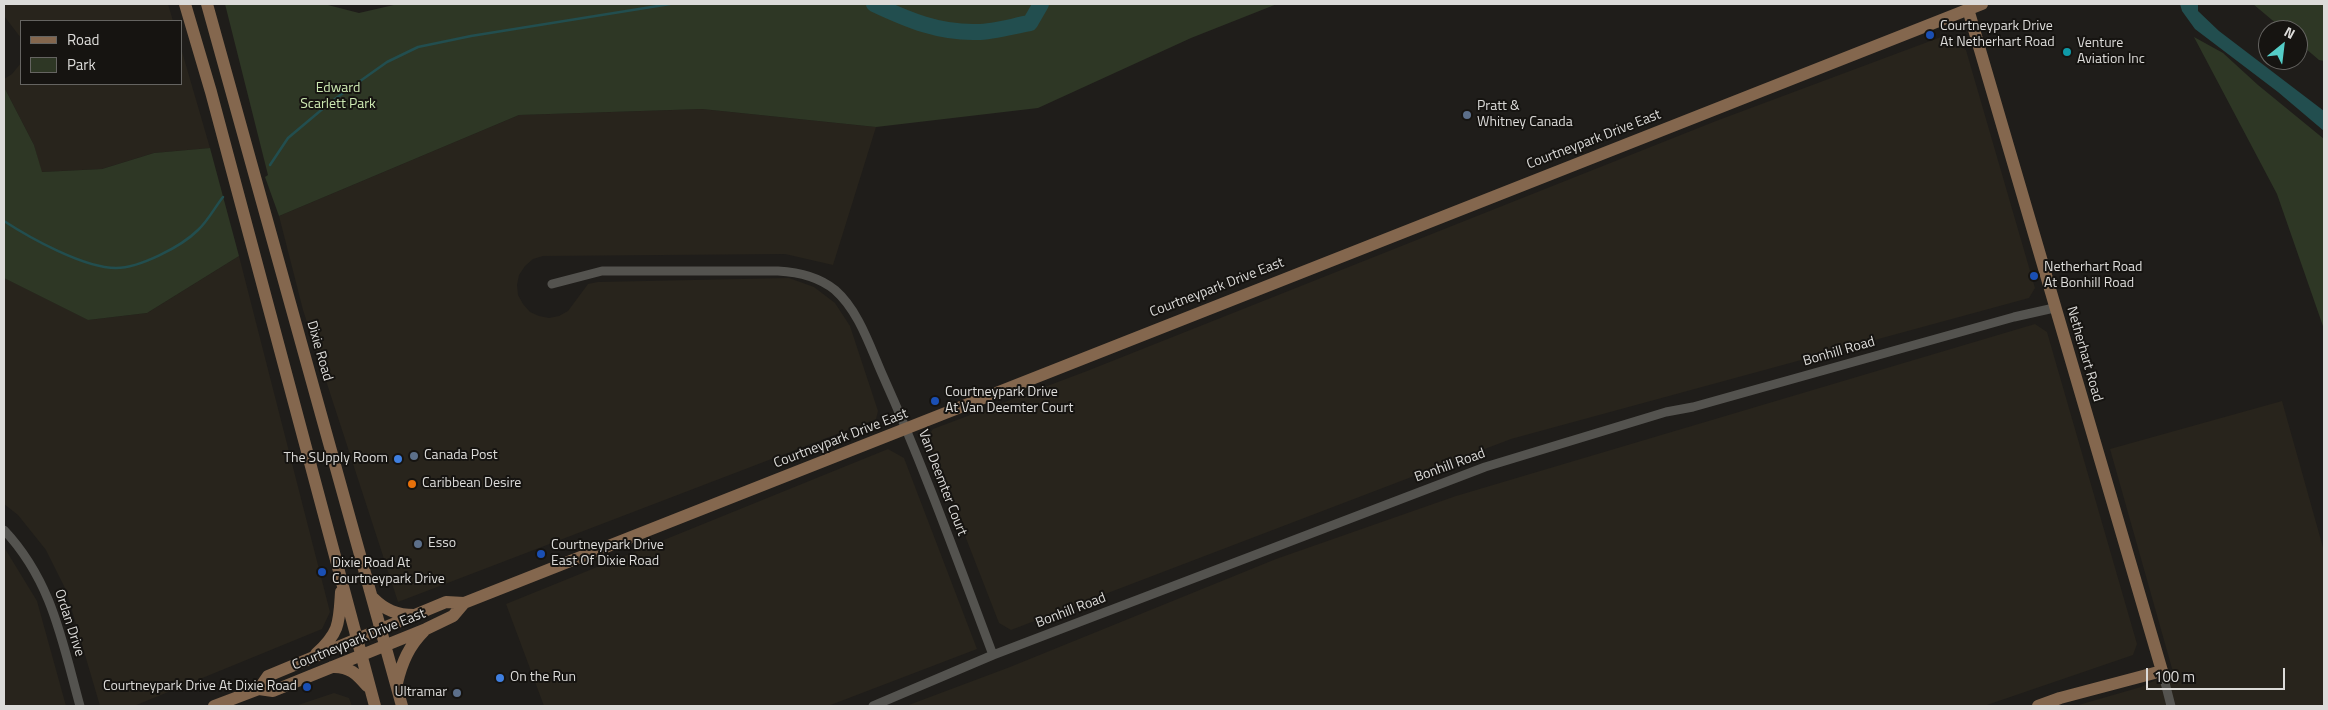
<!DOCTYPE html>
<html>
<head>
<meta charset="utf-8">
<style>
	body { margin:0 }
	#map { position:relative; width:2328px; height:710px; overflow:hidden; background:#1f1d1a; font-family:"Titillium Web",sans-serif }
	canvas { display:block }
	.frame { position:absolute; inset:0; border:5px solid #dcdbd9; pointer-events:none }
	.legend { position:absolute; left:20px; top:20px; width:162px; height:65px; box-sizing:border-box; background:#161411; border:1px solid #656461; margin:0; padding:6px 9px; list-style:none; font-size:15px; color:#dcdbd9 }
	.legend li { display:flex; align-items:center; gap:10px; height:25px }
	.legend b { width:25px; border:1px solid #656461 }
	.north { position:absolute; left:2258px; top:20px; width:50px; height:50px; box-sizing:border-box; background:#161411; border:1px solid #656461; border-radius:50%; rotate:29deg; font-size:14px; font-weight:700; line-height:20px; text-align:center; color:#dcdbd9 }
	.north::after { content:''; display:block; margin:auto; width:18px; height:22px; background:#54cdc7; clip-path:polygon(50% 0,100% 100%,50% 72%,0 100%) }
	.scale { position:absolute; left:2146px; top:668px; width:139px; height:22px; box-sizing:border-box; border:2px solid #dcdbd9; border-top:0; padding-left:6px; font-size:15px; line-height:18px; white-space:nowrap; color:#dcdbd9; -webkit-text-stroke:4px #161411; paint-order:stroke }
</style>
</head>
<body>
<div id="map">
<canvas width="2328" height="710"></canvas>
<div class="frame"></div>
<ul class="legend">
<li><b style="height:6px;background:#84674e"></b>Road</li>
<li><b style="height:14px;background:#2e3725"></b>Park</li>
</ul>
<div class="north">N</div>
<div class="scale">100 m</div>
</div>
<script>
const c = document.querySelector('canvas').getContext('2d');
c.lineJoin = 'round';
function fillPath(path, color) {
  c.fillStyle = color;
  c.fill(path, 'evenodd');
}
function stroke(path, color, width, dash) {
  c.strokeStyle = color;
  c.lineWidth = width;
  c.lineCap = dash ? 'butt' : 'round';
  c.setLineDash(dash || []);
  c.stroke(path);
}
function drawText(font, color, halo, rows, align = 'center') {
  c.font = font + ' "Titillium Web",sans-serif';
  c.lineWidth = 4;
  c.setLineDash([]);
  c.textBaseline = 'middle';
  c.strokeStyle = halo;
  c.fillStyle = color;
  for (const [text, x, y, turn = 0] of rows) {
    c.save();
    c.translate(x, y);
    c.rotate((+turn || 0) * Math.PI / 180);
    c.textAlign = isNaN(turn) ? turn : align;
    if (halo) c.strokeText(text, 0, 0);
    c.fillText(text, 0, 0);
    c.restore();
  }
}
const built = new Path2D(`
	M 4,4 L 168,4 L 173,21 L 21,21 L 21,38 L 4,16 Z
	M 1941,37 L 1966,50 L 2035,288 L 2029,298 L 1511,439 L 1011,630 L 999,623 L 927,438 L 933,429 L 1087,371 L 1716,121 Z
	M 181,48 L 210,148 L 154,153 L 102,169 L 41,172 L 34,145 L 4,87 L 4,79 L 12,74 L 21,63 L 21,84 L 181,84 Z
	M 702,109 L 876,127 L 833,265 L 785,254 L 543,256 L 533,259 L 525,266 L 519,275 L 517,285 L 518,295 L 523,304 L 530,312 L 539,316 L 549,318 L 559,316 L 568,311 L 588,284 L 598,282 L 789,278 L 814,287 L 835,303 L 850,326 L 878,411 L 876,419 L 398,602 L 303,310 L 279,216 L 519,115 Z
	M 239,256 L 330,612 L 322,629 L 134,706 L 100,706 L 66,590 L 46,550 L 18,515 L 4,504 L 4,278 L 88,320 L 147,313 Z
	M 2035,324 L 2047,332 L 2137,644 L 2133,655 L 1984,706 L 906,706 L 1010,667 L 1276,559 L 1456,496 Z
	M 2282,401 L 2324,551 L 2324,706 L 2075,706 L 2141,687 L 2173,672 L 2110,449 Z
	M 888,449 L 904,458 L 977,649 L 828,706 L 544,706 L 506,604 Z
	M 4,547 L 37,601 L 66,706 L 4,706 Z
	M 334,693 L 349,698 L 352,706 L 295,706 Z`);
const green = new Path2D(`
	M 225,4 L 324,4 L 359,13 L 398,4 L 1277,4 L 1191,38 L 1038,108 L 876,127 L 702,109 L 519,115 L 279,216 L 265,177 L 268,175 Z
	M 2253,4 L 2324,4 L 2324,61 L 2319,60 L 2298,42 L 2298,30 L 2284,30 Z
	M 2194,37 L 2223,53 L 2258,85 L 2324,139 L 2324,329 L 2277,194 Z
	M 4,87 L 34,145 L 42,172 L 102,169 L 154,153 L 210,148 L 239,256 L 147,313 L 88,320 L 4,278 Z`);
const water = new Path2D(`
	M 2180,4 L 2198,4 L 2198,11 L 2219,31 L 2324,111 L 2324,131 L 2278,92 L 2195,29 L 2182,11 Z`);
const stream = new Path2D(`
	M 270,165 L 288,138 L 332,101 L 387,62 L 418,47 L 471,36 L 670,4
	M 4,221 C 30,238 84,268 116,268 C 139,268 181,247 198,230 C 208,221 215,207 223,197`);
const river = new Path2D(`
	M 874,4 C 908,20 939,33 977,32 C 994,32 1013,26 1030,23 L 1041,4`);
const street = new Path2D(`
	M 552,284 L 602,271 L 778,271 C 798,272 819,277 835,290 C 859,311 870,347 883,376 C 924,467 958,562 993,655
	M 4,530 C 52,581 62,641 80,706
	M 2162,671 L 2171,706
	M 873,706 L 993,655 L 1485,467 L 1666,412 L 1693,407 L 2014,317 L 2054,308`);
const secondary = new Path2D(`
	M 185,4 L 211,92 L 375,706
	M 207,4 L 402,706
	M 1968,9 L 2162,671 L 2060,698 L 2038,706
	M 373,598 C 385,610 397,615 414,615
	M 316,654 C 340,632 339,623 341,592
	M 332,667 C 349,666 357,674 367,686
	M 397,683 C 402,662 409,646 424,631
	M 259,689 L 268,676 L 446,602 L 464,603 L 1982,4
	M 214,706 L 259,689 L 273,691 L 426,629 L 453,616 L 464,603`);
const markers = [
	[1930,35,5,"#1a4fb4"],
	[2067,52,5,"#0f9aa8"],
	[1467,115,5,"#5c6f8a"],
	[2034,276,5,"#1a4fb4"],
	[935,401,5,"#1a4fb4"],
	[414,456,5,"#5c6f8a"],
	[398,459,5,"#3f7fe0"],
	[412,484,5,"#e8710a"],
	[418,544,5,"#5c6f8a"],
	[541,554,5,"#1a4fb4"],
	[322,572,5,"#1a4fb4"],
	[500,678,5,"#3f7fe0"],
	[307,687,5,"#1a4fb4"],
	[457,693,5,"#5c6f8a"]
];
const poiNames = [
	["Courtneypark Drive",1940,27],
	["At Netherhart Road",1940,43],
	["Venture",2077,44],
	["Aviation Inc",2077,60],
	["Pratt &",1477,107],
	["Whitney Canada",1477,123],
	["Netherhart Road",2044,268],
	["At Bonhill Road",2044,284],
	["Courtneypark Drive",945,393],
	["At Van Deemter Court",945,409],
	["Canada Post",424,456],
	["The SUpply Room",388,459,"right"],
	["Caribbean Desire",422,484],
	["Esso",428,544],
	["Courtneypark Drive",551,546],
	["East Of Dixie Road",551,562],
	["Dixie Road At",332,564],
	["Courtneypark Drive",332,580],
	["On the Run",510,678],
	["Courtneypark Drive At Dixie Road",297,687,"right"],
	["Ultramar",447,693,"right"]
];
const parkNames = [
	["Edward",338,89],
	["Scarlett Park",338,105]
];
const streetNames = [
	["Courtneypark Drive East",1594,140,-21],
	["Courtneypark Drive East",1217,288,-21],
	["Dixie Road",319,351,74],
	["Bonhill Road",1839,352,-16],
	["Netherhart Road",2084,354,74],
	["Courtneypark Drive East",841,439,-21],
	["Bonhill Road",1450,466,-20],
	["Van Deemter Court",942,483,69],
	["Bonhill Road",1071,611,-21],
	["Ordan Drive",69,623,72],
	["Courtneypark Drive East",359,640,-22]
];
fillPath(built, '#28241c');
fillPath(green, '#2e3725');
fillPath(water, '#224e4f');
stroke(stream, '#224e4f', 2.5);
stroke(river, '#224e4f', 16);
stroke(street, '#54534f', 9);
stroke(secondary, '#84674e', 12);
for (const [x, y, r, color] of markers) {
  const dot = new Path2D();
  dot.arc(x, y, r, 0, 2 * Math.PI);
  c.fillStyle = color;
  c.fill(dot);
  stroke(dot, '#161411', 2);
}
drawText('14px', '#dcdbd9', '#161411', poiNames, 'left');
drawText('14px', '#cde9b2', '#161411', parkNames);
drawText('14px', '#dcdbd9', '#161411', streetNames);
</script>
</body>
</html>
